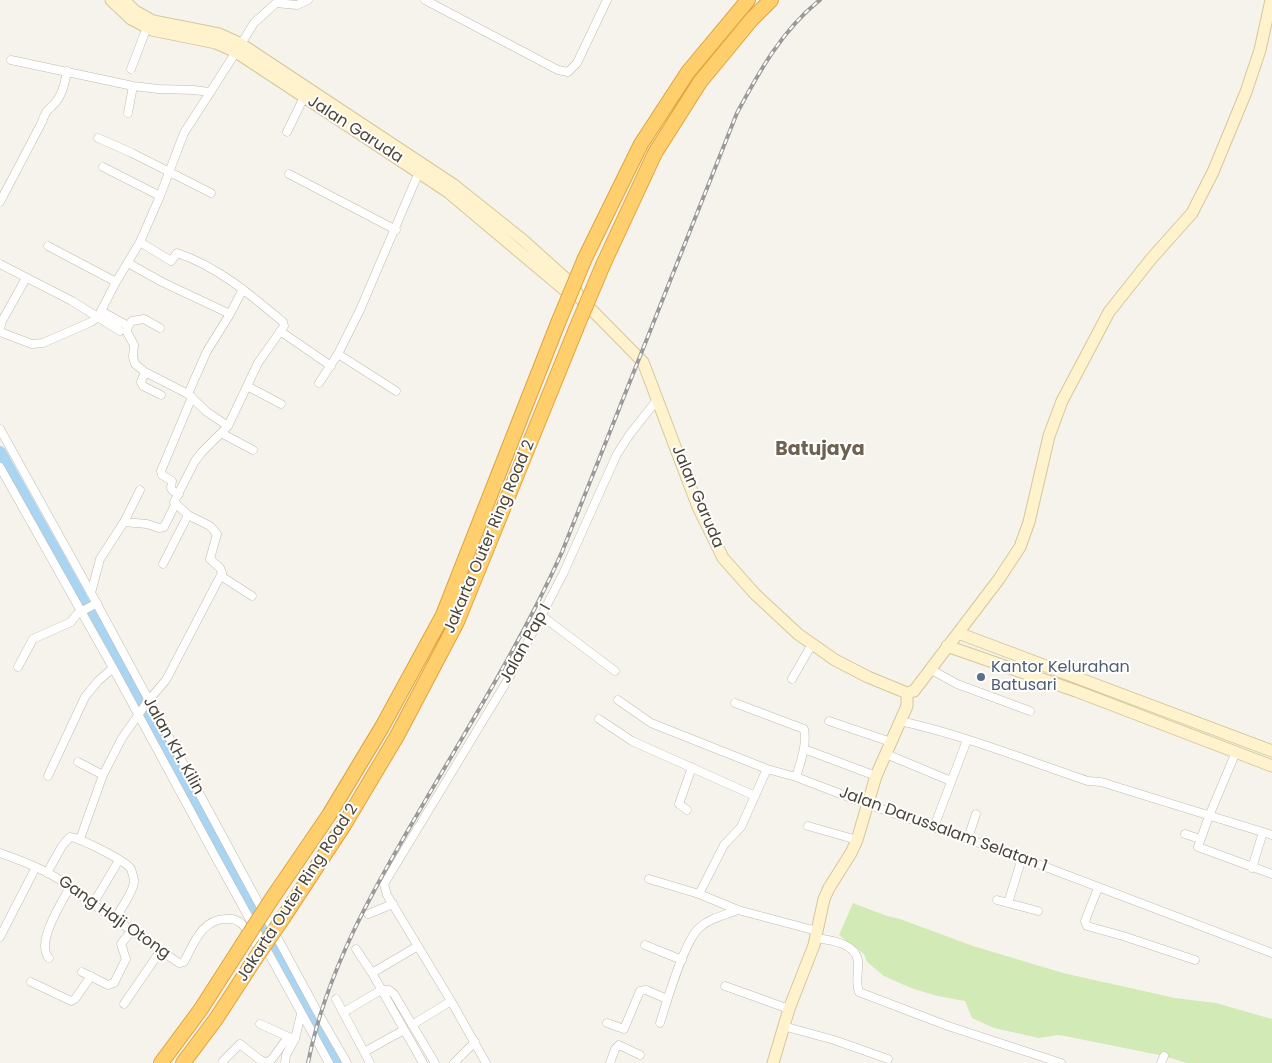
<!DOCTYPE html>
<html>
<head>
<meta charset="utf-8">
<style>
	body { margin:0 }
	canvas { display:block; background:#f6f3ec }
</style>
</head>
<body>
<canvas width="1272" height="1063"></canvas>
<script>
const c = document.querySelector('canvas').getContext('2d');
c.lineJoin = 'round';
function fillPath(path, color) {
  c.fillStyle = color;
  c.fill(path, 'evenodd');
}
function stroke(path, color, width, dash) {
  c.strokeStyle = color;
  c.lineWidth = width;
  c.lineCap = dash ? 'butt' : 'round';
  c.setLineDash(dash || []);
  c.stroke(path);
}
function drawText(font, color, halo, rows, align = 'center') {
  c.font = font + ' Poppins,sans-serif';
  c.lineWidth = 4;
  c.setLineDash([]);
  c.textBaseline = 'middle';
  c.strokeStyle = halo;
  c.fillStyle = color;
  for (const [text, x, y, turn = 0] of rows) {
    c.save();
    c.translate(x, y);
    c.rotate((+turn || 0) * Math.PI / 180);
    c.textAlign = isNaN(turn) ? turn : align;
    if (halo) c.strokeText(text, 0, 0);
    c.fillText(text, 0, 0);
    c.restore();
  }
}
const green = new Path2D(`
	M 853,903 L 887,916 L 900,919 L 973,946 L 1063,973 L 1175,998 L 1216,1003 L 1272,1019 L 1272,1063 L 1187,1063 L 1164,1056 L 1070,1037 L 1058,1035 L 1039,1038 L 994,1028 L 972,1018 L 965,1001 L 937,996 L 911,988 L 884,976 L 867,962 L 864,954 L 839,935 Z`);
const river = new Path2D(`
	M 0,452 L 152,724 L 336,1063`);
const street = new Path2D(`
	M 425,0 L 558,70 L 568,72 L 577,63 L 607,0
	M 241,44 L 254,23 L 276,3 L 297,5 L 308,0
	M 11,60 L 133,86 L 158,89 L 194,90 L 209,92
	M 131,69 L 147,27
	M 128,113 L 133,86
	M 287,132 L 304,97
	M 98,138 L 132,153 L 211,193
	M 103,167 L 160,196
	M 289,174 L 396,230
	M 0,202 L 42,122 C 47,106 50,111 58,99 C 64,91 65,80 67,71
	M 48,246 L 116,282
	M 128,263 L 162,282 L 230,314
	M 0,264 L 72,301 L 120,331
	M 101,311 L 128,326 L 127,332 L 134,345 L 133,357 L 135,364 L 145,372 L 188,394 L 207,412 L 228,426
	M 128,326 L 132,321 L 144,319 L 160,328
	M 0,329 L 2,321 L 26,278
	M 280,331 L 331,366
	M 0,332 L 32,344 L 43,343 L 91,322 L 98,317 L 101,311 L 116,282 L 140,242 L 160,196 L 184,133 L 236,52
	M 338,354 L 396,391
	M 145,372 L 141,382 L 143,386 L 161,395
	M 319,383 L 338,354 L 360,310 L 419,172
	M 247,386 L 281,404
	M 188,394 L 207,351 L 230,314 L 243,289
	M 0,429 L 91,593 L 317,1011 L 347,1063
	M 221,433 L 253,450
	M 0,467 L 113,668 L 216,858 L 329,1063
	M 179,494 L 173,491 L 171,488 L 172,481 L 162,475 L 161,471 L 192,397
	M 124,522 L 147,524 L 159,528 L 164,527 L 176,503
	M 163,564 L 188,515
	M 221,576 L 252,596
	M 91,593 L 100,559 L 124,522 L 140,490
	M 542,616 L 615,671
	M 18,667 L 33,639 L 71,622 L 77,614 L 97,603
	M 930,669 L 957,684 L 1030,711
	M 792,679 L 812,644
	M 618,700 L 651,723 L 767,769 L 796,777 L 867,804 L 1022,858 L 1272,953
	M 735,703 L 804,729 C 807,745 801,761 796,777
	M 599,719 L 632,741 L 755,796
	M 829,721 L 891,742
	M 900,721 C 964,735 1026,760 1088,781 L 1101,782 L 1272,835
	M 804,749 L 876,776
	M 1236,752 L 1209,816 L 1198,847 L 1272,874
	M 886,754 L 951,781
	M 78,762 L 103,775
	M 48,776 L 85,697 L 98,681 L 113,668
	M 687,810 L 679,804 L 692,767
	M 808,826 L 857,840
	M 934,827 L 967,740
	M 1185,834 L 1200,839
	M 968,838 L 976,814
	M 80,839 L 103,775 L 122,738 L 148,701 L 166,680 L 222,573 L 220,568 L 210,559 L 217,534 L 210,526 L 188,515 L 174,502 L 195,461 L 202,452 L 228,426 L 258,363 L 284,326 L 283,322 C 251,295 217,266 177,253 L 171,261 L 140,242
	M 0,853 C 28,863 57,874 78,894 L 179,963 L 184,962 C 194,943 202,919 226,919 C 231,918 237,920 241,923 C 249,931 255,944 261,953
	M 1252,868 L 1263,832
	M 47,873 L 62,846 L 70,837 C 80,838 126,861 131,869 C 132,872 134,878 134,881 C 134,891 120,910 115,919
	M 649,879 L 699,894 L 738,910 L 817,931
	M 1098,888 L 1085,921 L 1087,926 L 1123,936 L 1195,960
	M 699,894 L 724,845 L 741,827 L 767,769
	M 997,900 L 1038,911
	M 1008,903 L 1022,858
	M 93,904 L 119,860
	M 368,914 L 393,904
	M 0,937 L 36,867
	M 816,938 C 830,940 856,943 858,961 C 859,972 855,982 859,992 L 948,1026 L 1061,1063
	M 645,945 L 682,960
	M 418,946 L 372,973 L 423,1063
	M 356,949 L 372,973
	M 49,958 C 35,943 62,902 70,887
	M 82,972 L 108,985 L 114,983 L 126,959 L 121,944 L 132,930
	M 31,982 L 71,1001 L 75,999 L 91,976
	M 725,986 L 789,1009
	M 336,999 L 370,1063
	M 124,1004 L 161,950
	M 344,1012 L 381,990 L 389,990 L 394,994 L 435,1063
	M 607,1023 L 624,1029 L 640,991 L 646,990 L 667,999
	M 660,1023 C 667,1001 684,942 699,928 C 710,918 725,915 738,910
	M 260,1024 L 291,1038
	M 412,1025 L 451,1001
	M 783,1026 L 834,1040 L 888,1059
	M 364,1052 L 404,1030
	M 223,1061 L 240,1044 L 259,1059 L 266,1063 L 272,1059 L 288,1037
	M 285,1063 L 286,1055 L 295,1039 L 301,1014
	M 454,1063 L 475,1042
	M 486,1063 L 451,1001 L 387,895 L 384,884 L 510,676 L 563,574 L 617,454 L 630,434 L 657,400
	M 610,1063 L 615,1049 L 619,1045 L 640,1055
	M 1161,1063 L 1164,1056`);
const secondary = new Path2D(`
	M 111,0 L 131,19 L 152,30 L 216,43 L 236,52 L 448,192 L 567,292 L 577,296
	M 124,0 L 135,11 L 153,21 L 219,34 L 241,44 L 454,185 L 523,240 L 573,285 L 579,297 L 643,362 L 698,507 L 723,558 L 755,594 L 798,634 L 835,660 L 868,677 L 907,693
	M 958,633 L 1272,751
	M 947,646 L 1076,691 L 1272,766
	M 907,693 L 914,691 L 999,579 L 1020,547 L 1029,522 L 1049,436 L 1062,401 L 1109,312 L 1151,259 L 1192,213 L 1213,172 L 1246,92 L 1260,50 L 1271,0
	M 773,1063 L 789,1009 L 814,945 L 824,899 L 829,888 L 851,853 L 857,840 L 876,776 L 907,706 L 907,693`);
const highway = new Path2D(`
	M 585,258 L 641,144 L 688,72 L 748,0
	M 603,265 L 655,153 L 700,82 L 752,19 L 771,0
	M 271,900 L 329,815 L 382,727 L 443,615 L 558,323
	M 283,918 L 344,825 L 397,736 L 457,622 L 576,329
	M 161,1063 L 201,1009 L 242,945
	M 183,1063 L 216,1019 L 255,959`);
const rail = new Path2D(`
	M 308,1063 C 326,971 374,888 421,808 C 470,724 522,641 562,552 L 737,113 C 759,72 782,30 820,0`);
const highwayBridge = new Path2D(`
	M 558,323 L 585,258
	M 576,329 L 603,265
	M 242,945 L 271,900
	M 255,959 L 283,918`);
const markers = [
	[981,677,5,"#5c6f8a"]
];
const streetNames = [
	["Jalan Garuda",355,130,33],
	["Jalan Garuda",697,497,67],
	["Jakarta Outer Ring Road 2",490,537,-67],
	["Jalan Pap I",526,644,-61],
	["Jalan KH. Kilin",173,746,61],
	["Jalan Darussalam Selatan 1",943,830,20],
	["Jakarta Outer Ring Road 2",298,893,-57],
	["Gang Haji Otong",114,918,35]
];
const serviceNames = [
	["Kantor Kelurahan",991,668],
	["Batusari",991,686]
];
const quarterNames = [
	["Batujaya",820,450]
];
fillPath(green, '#d2eab5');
stroke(river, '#a9d4f2', 12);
stroke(street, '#c2bbae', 9);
stroke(secondary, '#d6c79b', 13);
stroke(highway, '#e0a43c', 16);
stroke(street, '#fff', 8);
stroke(secondary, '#fff3cd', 11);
stroke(highway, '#ffcf6e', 14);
stroke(rail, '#9a9a9a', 4);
stroke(rail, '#fff', 2, [5.5]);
stroke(highwayBridge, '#e0a43c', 16, []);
stroke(highwayBridge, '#ffcf6e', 14);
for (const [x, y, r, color] of markers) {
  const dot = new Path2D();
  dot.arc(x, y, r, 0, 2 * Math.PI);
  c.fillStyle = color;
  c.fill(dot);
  stroke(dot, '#fff', 2);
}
drawText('16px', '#4b4439', '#fff', streetNames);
drawText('16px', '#4e5e75', '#fff', serviceNames, 'left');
drawText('bold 19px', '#6e6250', '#fff', quarterNames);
</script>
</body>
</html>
